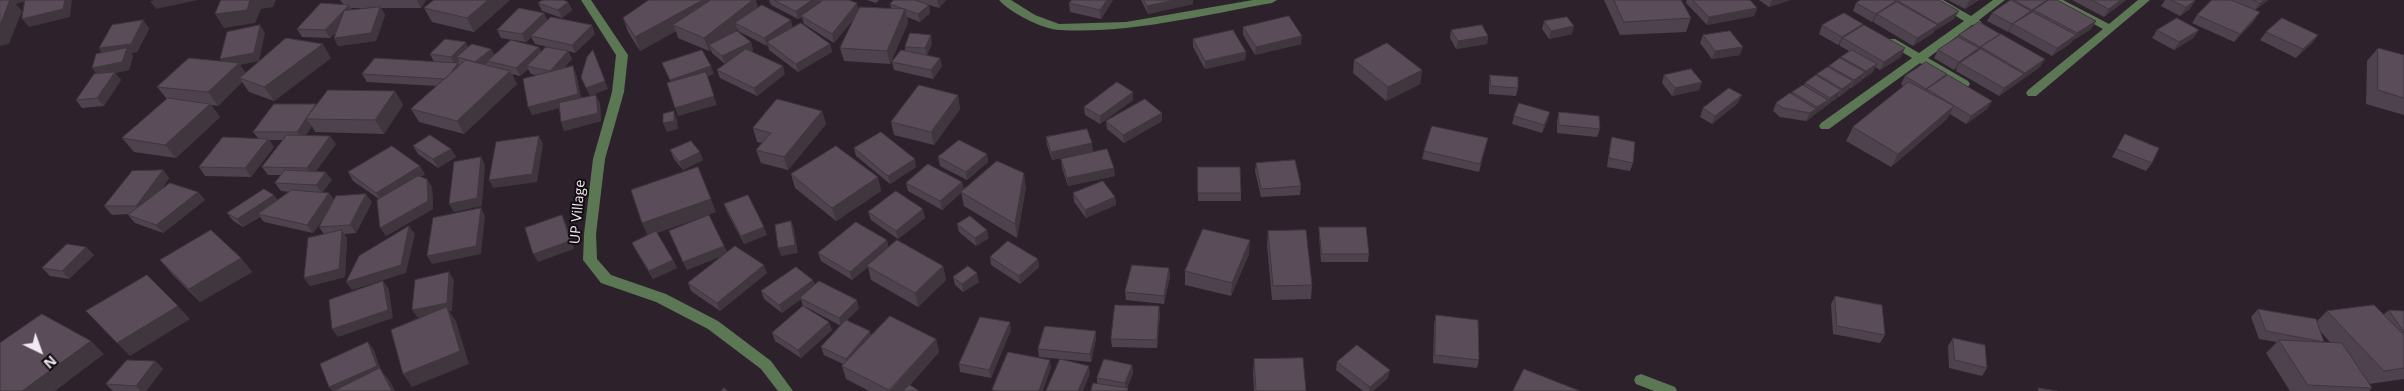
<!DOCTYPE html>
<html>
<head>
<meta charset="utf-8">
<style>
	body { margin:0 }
	#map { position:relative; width:2404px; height:391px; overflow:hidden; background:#2d212c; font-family:"Open Sans",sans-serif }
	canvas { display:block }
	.north { position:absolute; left:15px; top:326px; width:50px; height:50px; -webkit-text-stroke:4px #120d11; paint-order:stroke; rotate:138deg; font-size:14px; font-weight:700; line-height:20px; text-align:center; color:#f2eaf2 }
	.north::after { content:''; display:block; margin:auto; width:18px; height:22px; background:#f2eaf2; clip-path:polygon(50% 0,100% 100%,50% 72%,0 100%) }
</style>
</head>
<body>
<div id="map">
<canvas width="2404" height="391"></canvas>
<div class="north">N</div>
</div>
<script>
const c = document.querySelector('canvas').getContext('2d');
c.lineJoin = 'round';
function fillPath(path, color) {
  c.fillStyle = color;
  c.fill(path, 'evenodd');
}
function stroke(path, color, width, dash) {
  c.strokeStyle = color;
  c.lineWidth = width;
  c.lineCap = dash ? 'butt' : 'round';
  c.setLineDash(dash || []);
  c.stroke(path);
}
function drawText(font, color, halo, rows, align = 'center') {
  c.font = font + ' "Open Sans",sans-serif';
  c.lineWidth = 4;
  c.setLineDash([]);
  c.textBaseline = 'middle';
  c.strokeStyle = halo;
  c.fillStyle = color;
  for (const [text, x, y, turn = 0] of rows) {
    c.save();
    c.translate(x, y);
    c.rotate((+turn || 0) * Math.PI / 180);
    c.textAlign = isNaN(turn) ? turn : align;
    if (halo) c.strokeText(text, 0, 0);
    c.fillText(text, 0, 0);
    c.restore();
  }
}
const minor = new Path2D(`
	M 581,0 L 591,0 L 628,55 L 624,92 L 605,159 L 596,234 L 597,259 L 611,275 L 666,294 L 718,321 L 771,361 L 793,391 L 778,391 L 761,369 L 708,329 L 656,302 L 601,283 L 583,260 L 584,234 L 593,159 L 612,92 L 616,55 Z
	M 999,0 L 1011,0 L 1035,15 L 1059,24 L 1126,22 L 1253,0 L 1277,0 L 1272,3 C 1203,15 1130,34 1060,30 C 1044,30 1009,12 999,0 Z
	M 1930,0 L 1943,0 L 1971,16 L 1993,0 L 2005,0 L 1979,20 L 1983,24 L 1982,26 L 1972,25 L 1928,58 L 1968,81 L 1970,84 L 1968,87 L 1960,87 L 1920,63 L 1829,129 L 1821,129 L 1819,126 L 1821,123 L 1912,58 L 1887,43 L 1885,41 L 1887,39 L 1895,39 L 1919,53 L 1964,21 Z
	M 2050,0 L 2063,0 L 2109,24 L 2138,0 L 2150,0 L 2036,96 L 2028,96 L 2026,93 L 2028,90 L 2103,29 Z
	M 1641,374 L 1675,387 L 1677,391 L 1654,391 L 1636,384 L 1634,380 L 1636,376 Z`);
const wall = new Path2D(`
	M 340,0 L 426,0 L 421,8 L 381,8 L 385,15 L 376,41 L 338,46 L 334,38 L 335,33 L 330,38 L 302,37 L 297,29 L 343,4 ZM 351,8 L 371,8 L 352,10 Z
	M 510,0 L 474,32 L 432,22 L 424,8 Z
	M 769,0 L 849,0 L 859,9 L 891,8 L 890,4 L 894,0 L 946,0 L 939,8 L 929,5 L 930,13 L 920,22 L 907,17 L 908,23 L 890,64 L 844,61 L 840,48 L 856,16 L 834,43 L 804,24 L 802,17 L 798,19 L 771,5 Z
	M 867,0 L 879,0 L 876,3 Z
	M 1113,0 L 1101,19 L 1070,12 L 1069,3 Z
	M 1141,0 L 1193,0 L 1193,4 L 1148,14 Z
	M 1604,0 L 1681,0 L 1691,18 L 1686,32 L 1620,35 Z
	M 1687,0 L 1750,0 L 1757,8 L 1754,16 L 1707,25 L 1686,3 Z
	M 1759,0 L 1790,0 L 1769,7 Z
	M 1861,0 L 1939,0 L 1954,19 L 1934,31 L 1933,33 L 1913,46 L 1873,22 L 1874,21 L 1872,22 L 1853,11 L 1856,3 Z
	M 1948,0 L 1979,0 L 1965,9 Z
	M 2011,0 L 2057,0 L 2096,21 L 2091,29 L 2072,41 L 2071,43 L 2052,56 L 2009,32 L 2010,30 L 2008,32 L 1987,21 L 1992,13 Z
	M 2072,0 L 2126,0 L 2104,17 Z
	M 2165,0 L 2194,0 L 2190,9 L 2180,16 L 2161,6 Z
	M 2212,0 L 2268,0 L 2255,10 L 2254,21 L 2234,42 L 2192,23 L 2197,15 Z
	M 568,2 L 572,10 L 562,18 L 542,11 L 538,3 Z
	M 758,8 L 793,28 L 830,44 L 832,52 L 798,72 L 769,50 L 768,45 L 767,46 L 738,31 L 738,29 L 731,34 L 751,42 L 753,50 L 751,51 L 785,74 L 757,96 L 720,78 L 717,70 L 725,64 L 712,53 L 711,50 L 709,51 L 678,38 L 676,31 L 640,51 L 628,32 L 623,18 Z
	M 544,13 L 547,21 L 595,34 L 575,53 L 568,51 L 572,59 L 564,68 L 576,74 L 581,98 L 600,103 L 601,121 L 564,131 L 559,108 L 532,115 L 536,75 L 531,74 L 528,69 L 520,76 L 512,74 L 517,84 L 464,134 L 419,122 L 411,109 L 436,86 L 367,82 L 362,74 L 434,62 L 430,54 L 468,47 L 491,49 L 494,55 L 541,52 L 552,48 L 535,44 L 531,37 L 526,42 L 501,38 L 497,30 Z
	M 143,20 L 149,29 L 137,52 L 131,53 L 133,56 L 129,70 L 115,73 L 121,80 L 104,106 L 82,108 L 76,100 L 96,74 L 102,53 L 99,48 Z
	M 1544,21 L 1572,34 L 1549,39 L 1542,29 Z
	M 1822,25 L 1862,26 L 1901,57 L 1880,70 L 1875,67 L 1873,72 L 1863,79 L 1862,79 L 1861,81 L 1851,88 L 1850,88 L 1849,89 L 1839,97 L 1838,96 L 1837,98 L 1826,106 L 1825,106 L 1824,108 L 1813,115 L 1812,117 L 1806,121 L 1780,117 L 1773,111 L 1776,103 L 1804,85 L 1805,83 L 1816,76 L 1817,74 L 1841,58 L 1841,57 L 1849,51 L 1840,46 L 1840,44 L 1838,45 L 1819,34 Z
	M 1243,27 L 1301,44 L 1255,55 L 1243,35 Z
	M 1451,30 L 1488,36 L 1487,44 L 1456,49 L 1450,38 Z
	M 2157,30 L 2199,30 L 2193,38 L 2174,50 L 2152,38 Z
	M 2266,32 L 2318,35 L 2312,43 L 2296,58 L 2260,40 Z
	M 265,33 L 240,65 L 246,73 L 331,58 L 274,101 L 249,92 L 242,82 L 218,106 L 211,105 L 220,117 L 176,158 L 134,152 L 122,138 L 167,99 L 157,87 L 221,61 L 220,59 Z
	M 1703,35 L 1740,55 L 1712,59 L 1700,43 Z
	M 1959,35 L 1999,36 L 2045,59 L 2040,67 L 1999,96 L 1956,71 L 1957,68 L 1954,70 L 1934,58 L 1938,50 L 1958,37 Z
	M 1193,39 L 1246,52 L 1245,60 L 1205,69 L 1193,47 Z
	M 932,43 L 927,55 L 942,66 L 933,79 L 894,70 L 892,62 L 905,51 L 905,47 Z
	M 2378,48 L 2404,55 L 2404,115 L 2366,104 L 2367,61 Z
	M 1354,60 L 1422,70 L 1420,84 L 1386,101 L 1353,73 Z
	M 1490,75 L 1518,88 L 1516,96 L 1489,94 L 1489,83 Z
	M 1664,75 L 1702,82 L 1699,90 L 1672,96 L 1662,83 Z
	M 1905,76 L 1945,78 L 1992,101 L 1987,109 L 1966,124 L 1950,114 L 1947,119 L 1891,167 L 1846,141 L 1853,127 L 1903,86 L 1901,84 Z
	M 395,91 L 403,105 L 384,134 L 315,132 L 312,126 L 306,135 L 336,144 L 316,171 L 332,180 L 322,192 L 329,193 L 334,200 L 372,202 L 356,233 L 344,234 L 347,238 L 345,277 L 310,286 L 304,278 L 324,234 L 319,227 L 325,216 L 313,233 L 264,222 L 260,217 L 243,227 L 233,221 L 227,213 L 278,200 L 290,192 L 281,191 L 275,183 L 281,175 L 268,175 L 262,167 L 283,140 L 269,140 L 274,147 L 251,177 L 205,176 L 199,167 L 258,138 L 253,132 L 317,105 Z
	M 1133,92 L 1133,100 L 1100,124 L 1085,115 L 1084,107 Z
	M 958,95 L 960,109 L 934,145 L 894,135 L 891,122 Z
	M 1738,103 L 1712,124 L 1700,117 L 1703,108 Z
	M 822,111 L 826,124 L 788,170 L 761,163 L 756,150 L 762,143 L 757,142 L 753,128 Z
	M 1559,112 L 1600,129 L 1597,137 L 1557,133 L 1557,120 Z
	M 1514,116 L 1548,120 L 1542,133 L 1512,124 Z
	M 1106,121 L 1162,121 L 1124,143 L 1107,129 Z
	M 2125,134 L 2152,163 L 2146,171 L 2112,157 Z
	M 1046,137 L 1093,152 L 1052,160 L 1047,145 Z
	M 1612,137 L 1633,163 L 1630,171 L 1607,167 L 1610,146 Z
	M 1488,138 L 1479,172 L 1422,159 L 1424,151 Z
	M 413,146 L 451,149 L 456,157 L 438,168 L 418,154 Z
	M 854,148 L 916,167 L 890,184 L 856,156 Z
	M 670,150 L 703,160 L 683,170 L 674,159 Z
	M 987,154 L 988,162 L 967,180 L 940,166 L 938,157 Z
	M 1061,159 L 1115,176 L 1068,186 L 1062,168 Z
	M 1256,163 L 1301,186 L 1300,195 L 1261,197 L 1255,171 Z
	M 1198,167 L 1241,193 L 1241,201 L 1198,201 Z
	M 163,170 L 169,178 L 161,190 L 198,192 L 205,200 L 163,233 L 135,223 L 128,215 L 129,214 L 112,215 L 104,206 Z
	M 348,172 L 425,174 L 421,177 L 432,187 L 433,209 L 386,236 L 379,199 L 353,181 Z
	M 791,174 L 878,177 L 881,191 L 836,221 L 795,188 Z
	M 962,182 L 964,190 L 942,210 L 908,191 L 906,183 Z
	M 1026,187 L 1017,238 L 964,206 L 961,192 Z
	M 1073,193 L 1115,197 L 1116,205 L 1086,218 L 1074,202 Z
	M 724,204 L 767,235 L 744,244 L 727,212 Z
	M 716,212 L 657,233 L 673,260 L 677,268 L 653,279 L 636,251 L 632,243 L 648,235 L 642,223 Z
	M 868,212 L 925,218 L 898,239 L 871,220 Z
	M 957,224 L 989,238 L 976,246 L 959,232 Z
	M 1319,227 L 1369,254 L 1368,262 L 1321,262 L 1319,235 Z
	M 669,231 L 724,246 L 727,252 L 767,273 L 720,311 L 691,291 L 688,283 L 724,255 L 687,270 Z
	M 1268,231 L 1312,285 L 1311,299 L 1272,300 L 1267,244 Z
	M 86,247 L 94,255 L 69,279 L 50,276 L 42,268 Z
	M 889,247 L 943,266 L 946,280 L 918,307 L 871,280 L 868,267 L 852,280 L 821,261 L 818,253 Z
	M 1249,254 L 1231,296 L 1185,285 L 1185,271 Z
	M 990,257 L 1038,259 L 1039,267 L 1020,284 L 991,265 Z
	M 241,258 L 252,272 L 200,302 L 172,274 L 160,260 Z
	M 1169,268 L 1170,276 L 1164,304 L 1126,300 L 1125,292 Z
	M 953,277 L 979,282 L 963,292 L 955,285 Z
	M 815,285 L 859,308 L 847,320 L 871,335 L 936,339 L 939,352 L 910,385 L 919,391 L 869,391 L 846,379 L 842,366 L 843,364 L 824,355 L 821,347 L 841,326 L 804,306 L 832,330 L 801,358 L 775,341 L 772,333 L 803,306 L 801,299 L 782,313 L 764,299 L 761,291 Z
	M 1835,296 L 1885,335 L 1880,343 L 1833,334 L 1831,304 Z
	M 1159,306 L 1160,314 L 1157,348 L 1112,347 L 1111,339 Z
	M 2258,309 L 2316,322 L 2327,311 L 2384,314 L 2389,310 L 2404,311 L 2404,379 L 2369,384 L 2372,388 L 2369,391 L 2290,391 L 2266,353 L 2277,342 L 2259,339 L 2251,317 ZM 2320,331 L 2330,342 L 2324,342 Z
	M 1436,315 L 1479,360 L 1477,368 L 1433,363 L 1434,324 Z
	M 1011,330 L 991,378 L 960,372 L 959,364 Z
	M 1953,338 L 1987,368 L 1982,376 L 1949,368 L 1948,346 Z
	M 1096,339 L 1091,362 L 1039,357 L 1038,349 Z
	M 1254,359 L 1306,391 L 1254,391 L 1253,372 Z
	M 155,361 L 163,369 L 146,391 L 113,391 L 106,384 Z
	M 1337,362 L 1388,378 L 1373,391 L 1363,391 L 1336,370 Z
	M 1132,365 L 1133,373 L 1127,388 L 1128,388 L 1128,391 L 1091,391 L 1097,384 L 1097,378 Z`);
const shadedWall = new Path2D(`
	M 0,0 L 26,0 L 27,1 L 16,4 L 22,11 L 9,44 L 0,46 Z
	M 65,0 L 72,0 L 70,17 L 29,27 L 22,19 Z
	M 155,0 L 198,0 L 156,9 L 150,1 Z
	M 250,0 L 276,0 L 273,7 L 261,9 L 255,23 L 224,28 L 215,14 Z
	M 417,0 L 426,0 L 421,8 Z
	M 488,0 L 510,0 L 474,32 L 467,18 Z
	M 703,0 L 731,0 L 673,25 L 676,31 L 640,51 L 635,37 Z
	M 753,0 L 756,0 L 759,12 L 735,23 L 738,29 L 713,48 L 709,45 L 711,50 L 709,51 L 704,38 Z
	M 812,0 L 825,1 L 798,19 L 796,11 Z
	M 937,0 L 946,0 L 939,8 Z
	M 1107,0 L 1113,0 L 1101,19 L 1100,10 Z
	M 1175,0 L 1193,0 L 1193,4 L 1148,14 L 1147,6 Z
	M 1772,0 L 1790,0 L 1769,7 Z
	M 1971,0 L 1979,0 L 1965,9 L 1969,1 Z
	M 2047,0 L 2050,0 L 2034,10 L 2030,16 L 2028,18 L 2032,10 Z
	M 2121,0 L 2126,0 L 2104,17 L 2109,9 Z
	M 2264,0 L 2268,0 L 2254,11 L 2260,3 Z
	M 1896,1 L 1892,9 L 1877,14 L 1874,21 L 1872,22 L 1876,14 Z
	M 2195,1 L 2190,9 L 2180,16 L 2186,7 Z
	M 568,2 L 572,10 L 562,18 L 558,10 Z
	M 857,3 L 859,11 L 834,43 L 832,34 Z
	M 349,5 L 353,13 L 330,38 L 325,30 Z
	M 929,5 L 930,13 L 920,22 L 918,14 Z
	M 380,7 L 385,15 L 376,41 L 338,46 L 334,38 Z
	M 1757,8 L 1754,16 L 1707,25 L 1709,17 Z
	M 905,9 L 908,23 L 890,64 L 887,51 Z
	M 1959,11 L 1954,19 L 1934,31 L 1933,33 L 1913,46 L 1917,38 L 1937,25 L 1938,24 Z
	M 2031,11 L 2027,19 L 2013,24 L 2010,30 L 2008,32 L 2012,24 Z
	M 2260,12 L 2254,21 L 2234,42 L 2240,34 Z
	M 544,13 L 548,21 L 531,36 L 531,37 L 526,42 L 522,34 Z
	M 143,20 L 149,29 L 137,52 L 131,53 L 133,56 L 129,70 L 115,73 L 121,80 L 104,106 L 97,98 L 98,76 L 92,68 L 106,57 L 99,48 Z
	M 791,20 L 793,28 L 767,42 L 768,45 L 767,46 L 764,38 Z
	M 2096,21 L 2091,29 L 2072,41 L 2071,43 L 2052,56 L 2057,48 L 2076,35 L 2077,33 Z
	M 1863,24 L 1859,32 L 1843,38 L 1840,44 L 1838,45 L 1842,37 Z
	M 260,25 L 265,33 L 259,61 L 240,65 L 248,76 L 240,78 L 242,82 L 218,106 L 208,92 L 226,68 L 220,59 Z
	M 592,25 L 595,34 L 575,53 L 572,45 Z
	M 1574,26 L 1572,34 L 1549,39 L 1551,31 Z
	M 2199,30 L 2193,38 L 2174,50 L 2179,42 Z
	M 2000,34 L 1995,42 L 1981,47 L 1978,53 L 1960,63 L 1957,68 L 1954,70 L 1959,62 L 1979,48 L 1980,47 Z
	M 931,35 L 932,43 L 927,56 L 925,48 Z
	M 2318,35 L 2312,43 L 2296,58 L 2303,49 Z
	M 1302,36 L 1301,44 L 1255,55 L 1256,47 Z
	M 1488,36 L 1487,44 L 1456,49 L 1458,41 Z
	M 466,42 L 470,51 L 457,57 L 459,61 L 455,65 L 451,57 Z
	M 751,42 L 753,50 L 725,64 L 722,56 Z
	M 323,44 L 331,58 L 274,101 L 264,87 Z
	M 830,44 L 832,52 L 798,72 L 796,64 Z
	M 539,47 L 543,55 L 527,66 L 528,69 L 520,76 L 516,68 Z
	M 1743,47 L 1740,55 L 1712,59 L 1715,51 Z
	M 1905,48 L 1901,57 L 1880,70 L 1884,62 Z
	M 491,49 L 495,57 L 488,61 L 488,62 L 479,70 L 475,62 Z
	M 568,51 L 572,59 L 553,79 L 550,71 Z
	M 1246,52 L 1245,60 L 1205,69 L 1205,61 Z
	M 940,58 L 942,66 L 933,79 L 931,70 Z
	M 596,59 L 608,89 L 590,96 L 586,88 Z
	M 2045,59 L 2040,67 L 2020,81 L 2025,73 Z
	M 458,63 L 463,72 L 446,79 Z
	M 1877,64 L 1873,72 L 1863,79 L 1866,71 Z
	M 573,66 L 576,74 L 582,102 L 532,115 L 528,107 Z
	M 711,66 L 714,74 L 707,77 L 717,105 L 678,116 L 675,108 L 673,88 L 670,80 Z
	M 783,66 L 785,74 L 757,96 L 754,88 Z
	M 1422,70 L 1420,84 L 1386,101 L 1388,87 Z
	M 510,71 L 517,84 L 464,134 L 457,121 Z
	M 1865,72 L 1861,81 L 1851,88 L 1854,80 Z
	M 1947,74 L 1942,83 L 1927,89 L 1924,95 L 1921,97 L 1926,89 Z
	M 2024,74 L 2019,82 L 1999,96 L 2004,88 Z
	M 1853,81 L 1849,89 L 1839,97 L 1842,89 Z
	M 1702,82 L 1699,90 L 1672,96 L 1675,88 Z
	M 1841,90 L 1837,98 L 1826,106 L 1830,98 Z
	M 395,91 L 403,105 L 384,134 L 375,120 Z
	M 1133,92 L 1133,100 L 1100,124 L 1100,116 Z
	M 596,95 L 600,103 L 601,121 L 564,131 L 561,122 Z
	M 958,95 L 960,109 L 934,145 L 931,132 Z
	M 1742,95 L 1738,103 L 1712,124 L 1715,116 Z
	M 1828,100 L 1824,108 L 1813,116 L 1817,107 Z
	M 1992,101 L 1987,109 L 1966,124 L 1971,116 Z
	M 210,104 L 220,117 L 176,158 L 165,145 Z
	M 316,104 L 321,112 L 306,119 L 312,126 L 302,140 L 297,132 Z
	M 1954,106 L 1947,119 L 1891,167 L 1898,154 Z
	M 1816,109 L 1812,117 L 1806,121 L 1810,113 Z
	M 674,111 L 677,120 L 678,129 L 667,132 L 663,123 Z
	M 822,111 L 826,124 L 788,170 L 784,157 Z
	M 1550,112 L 1548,120 L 1542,133 L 1544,125 Z
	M 1162,113 L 1162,121 L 1124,143 L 1123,135 Z
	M 330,136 L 336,144 L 312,176 L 307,168 Z
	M 539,136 L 543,144 L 537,182 L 493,188 L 489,180 Z
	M 268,139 L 274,147 L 251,177 L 245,168 Z
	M 1092,143 L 1093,152 L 1052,160 L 1051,152 Z
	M 451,149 L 456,157 L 438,168 L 433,159 Z
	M 700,152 L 703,160 L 683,170 L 679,162 Z
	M 987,154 L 988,162 L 967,180 L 966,172 Z
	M 481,157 L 485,165 L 482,206 L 454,212 L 449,204 Z
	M 915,159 L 916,167 L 890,184 L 888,176 Z
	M 420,166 L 425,174 L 382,201 L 376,193 Z
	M 1114,168 L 1115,176 L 1068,186 L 1067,178 Z
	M 163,170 L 169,178 L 143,214 L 136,206 Z
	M 326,172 L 332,180 L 322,193 L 316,185 Z
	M 1024,173 L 1026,187 L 1017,238 L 1015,224 Z
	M 878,177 L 881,191 L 836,221 L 832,208 Z
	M 427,179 L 432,187 L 433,209 L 386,236 L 380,228 Z
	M 962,182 L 964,190 L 942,210 L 940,201 Z
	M 198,192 L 205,200 L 163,233 L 156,225 Z
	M 329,193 L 335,201 L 313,233 L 307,225 Z
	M 366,194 L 372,202 L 356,233 L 350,225 Z
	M 274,195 L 280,203 L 258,214 L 260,216 L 243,227 L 237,219 Z
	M 1115,197 L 1116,205 L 1086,218 L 1085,210 Z
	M 711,199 L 716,212 L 648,236 L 642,223 Z
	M 481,208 L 485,216 L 481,254 L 432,264 L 427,256 Z
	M 923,209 L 925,218 L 898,239 L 896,231 Z
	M 562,215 L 566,223 L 574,249 L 538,262 L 533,254 Z
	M 791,221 L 794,229 L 798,253 L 781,256 L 778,248 Z
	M 409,226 L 415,234 L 406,273 L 352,290 L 346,282 Z
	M 764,227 L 767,235 L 744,244 L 741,236 Z
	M 342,230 L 347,238 L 345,277 L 310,286 L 304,278 Z
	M 987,230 L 989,238 L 976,246 L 975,238 Z
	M 887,240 L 889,249 L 852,280 L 850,272 Z
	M 1250,240 L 1249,254 L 1231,296 L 1232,283 Z
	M 724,246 L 727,254 L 687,270 L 683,262 Z
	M 86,247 L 94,255 L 69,279 L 62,271 Z
	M 241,258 L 252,272 L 200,302 L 189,289 Z
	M 1038,259 L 1039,267 L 1020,284 L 1019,276 Z
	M 673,260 L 677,268 L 653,279 L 649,271 Z
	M 764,265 L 767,273 L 720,311 L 717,303 Z
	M 943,266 L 946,280 L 918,307 L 915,293 Z
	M 1169,268 L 1170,276 L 1164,304 L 1164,296 Z
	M 449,272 L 454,280 L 452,311 L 449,311 L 456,321 L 469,364 L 412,387 L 403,374 L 448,311 L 418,318 L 412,310 Z
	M 977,273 L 979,282 L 963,292 L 962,284 Z
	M 813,280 L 816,288 L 782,313 L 779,305 Z
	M 383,281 L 389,289 L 393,318 L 338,337 L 332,329 Z
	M 857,300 L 859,308 L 841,326 L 839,318 Z
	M 178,306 L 190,319 L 130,356 L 117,343 Z
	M 1159,306 L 1160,314 L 1157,348 L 1157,340 Z
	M 829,322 L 832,330 L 801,358 L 798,350 Z
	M 1010,322 L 1011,330 L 991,378 L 989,370 Z
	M 870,331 L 872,339 L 848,367 L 846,359 Z
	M 1096,331 L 1096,339 L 1091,362 L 1090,354 Z
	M 936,339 L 939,352 L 904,391 L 890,391 Z
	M 91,341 L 104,354 L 55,391 L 22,391 Z
	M 368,342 L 374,350 L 381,370 L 390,381 L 395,391 L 332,391 L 329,387 Z
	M 1050,360 L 1051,368 L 1043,391 L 1039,391 Z
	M 155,361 L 163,369 L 146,391 L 140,391 L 136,386 Z
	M 1132,365 L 1133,373 L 1126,391 L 1125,383 Z
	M 1089,366 L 1090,374 L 1083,391 L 1078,391 Z
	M 1390,370 L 1388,378 L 1373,391 L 1369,391 L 1370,387 Z`);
const building = new Path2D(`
	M 0,0 L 10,0 L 0,25 Z
	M 25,0 L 65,0 L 63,9 L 22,19 Z
	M 221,0 L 250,0 L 247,10 L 215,14 Z
	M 434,0 L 488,0 L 467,18 L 424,8 Z
	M 543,0 L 563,0 L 568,2 L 558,10 L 538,3 Z
	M 649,0 L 703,0 L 635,37 L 623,18 Z
	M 711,0 L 753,0 L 704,38 L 673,25 Z
	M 774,0 L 812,0 L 796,11 Z
	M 824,0 L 849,0 L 857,3 L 832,34 L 801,16 Z
	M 894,0 L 915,0 L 929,5 L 918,14 L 890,4 Z
	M 1072,0 L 1107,0 L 1100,10 L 1069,3 Z
	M 1144,0 L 1175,0 L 1147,6 Z
	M 1614,0 L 1681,0 L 1691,18 L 1624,22 Z
	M 1693,0 L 1750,0 L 1757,8 L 1709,17 Z
	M 1861,0 L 1894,0 L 1896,1 L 1876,14 L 1856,3 Z
	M 1897,0 L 1939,0 L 1959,11 L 1938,24 Z
	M 2011,0 L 2031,11 L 2012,24 L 1992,13 Z
	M 2014,0 L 2047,0 L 2032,10 Z
	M 2049,0 L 2057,0 L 2096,21 L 2077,33 L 2034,10 Z
	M 2092,0 L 2121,0 L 2109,9 Z
	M 2171,0 L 2194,0 L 2195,1 L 2186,7 Z
	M 2212,0 L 2231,0 L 2260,12 L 2240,34 L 2197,15 Z
	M 2253,0 L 2264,0 L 2260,3 Z
	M 1897,2 L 1938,25 L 1917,38 L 1877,14 Z
	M 321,3 L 349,5 L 325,30 L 297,29 Z
	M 762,5 L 791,20 L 764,38 L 735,23 Z
	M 380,7 L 371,33 L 334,38 L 344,11 Z
	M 860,7 L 905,9 L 887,51 L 840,48 Z
	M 519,8 L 544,13 L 522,34 L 497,30 Z
	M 2033,12 L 2076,35 L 2057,48 L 2013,24 Z
	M 1844,13 L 1863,24 L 1842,37 L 1822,25 Z
	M 1289,16 L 1302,36 L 1256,47 L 1243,27 Z
	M 551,17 L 592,25 L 572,45 L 531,36 Z
	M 1567,17 L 1574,26 L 1551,31 L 1544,21 Z
	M 2177,18 L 2199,30 L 2179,42 L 2157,30 Z
	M 2282,18 L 2318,35 L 2303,49 L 2266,32 Z
	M 143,20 L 131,44 L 99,48 L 112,25 Z
	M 1979,22 L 2000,34 L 1980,47 L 1959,35 Z
	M 801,23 L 830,44 L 796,64 L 767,42 Z
	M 260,25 L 254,53 L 220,59 L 227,32 Z
	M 1482,25 L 1488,36 L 1458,41 L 1451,30 Z
	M 1864,25 L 1905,48 L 1884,62 L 1843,38 Z
	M 1233,30 L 1246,52 L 1205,61 L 1193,39 Z
	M 737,31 L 751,42 L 722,56 L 709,45 Z
	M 1730,31 L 1743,47 L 1715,51 L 1703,35 Z
	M 910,33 L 931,35 L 925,48 L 905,47 Z
	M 2001,34 L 2045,59 L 2025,73 L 1981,47 Z
	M 1958,37 L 1979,48 L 1959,62 L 1938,50 Z
	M 286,38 L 323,44 L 264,87 L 240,78 Z
	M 445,39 L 466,42 L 451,57 L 430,54 Z
	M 511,40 L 539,47 L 516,68 L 488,61 Z
	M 1387,43 L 1422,70 L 1388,87 L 1354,60 Z
	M 472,44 L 491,49 L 475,62 L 457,57 Z
	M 546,47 L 568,51 L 550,71 L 527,66 Z
	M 127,48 L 122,62 L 92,68 L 96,54 Z
	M 2378,48 L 2404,55 L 2404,98 L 2378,90 Z
	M 746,49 L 783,66 L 754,88 L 717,70 Z
	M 1981,49 L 2024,74 L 2004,88 L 1960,63 Z
	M 593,50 L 605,81 L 586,88 L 581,77 L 587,57 Z
	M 702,50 L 711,66 L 670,80 L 662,63 Z
	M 901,50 L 940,58 L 931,70 L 892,62 Z
	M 1852,50 L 1877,64 L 1866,71 L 1841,57 Z
	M 189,58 L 239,63 L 208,92 L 157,87 Z
	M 375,58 L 458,63 L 450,74 L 445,79 L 362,74 Z
	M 1840,58 L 1865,72 L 1854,80 L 1829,66 Z
	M 466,60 L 510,71 L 457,121 L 411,109 Z
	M 1926,62 L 1947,74 L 1926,89 L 1905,76 Z
	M 573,66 L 578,94 L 528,107 L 523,79 Z
	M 1828,67 L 1853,81 L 1842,89 L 1817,74 Z
	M 1691,69 L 1702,82 L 1675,88 L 1664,75 Z
	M 115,72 L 97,98 L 76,100 L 94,74 Z
	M 706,72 L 714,96 L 675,108 L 667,83 Z
	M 1490,75 L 1518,77 L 1518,88 L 1491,86 Z
	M 1816,75 L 1841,90 L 1830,98 L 1805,83 Z
	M 1948,75 L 1992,101 L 1971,116 L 1927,89 Z
	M 1117,82 L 1133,92 L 1100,116 L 1084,107 Z
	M 1909,82 L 1954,106 L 1898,154 L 1853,127 Z
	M 919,85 L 958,95 L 931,132 L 891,122 Z
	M 1803,85 L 1828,100 L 1817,107 L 1792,92 Z
	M 1729,88 L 1742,95 L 1715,116 L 1703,108 Z
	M 328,90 L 395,91 L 375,120 L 306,119 Z
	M 1790,93 L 1816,109 L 1810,113 L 1783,108 L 1776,103 Z
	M 596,95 L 598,113 L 561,122 L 559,103 Z
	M 168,98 L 210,104 L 165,145 L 122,138 Z
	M 777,99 L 822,111 L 784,157 L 756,150 L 771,133 L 753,128 Z
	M 1145,99 L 1162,113 L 1123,135 L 1106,121 Z
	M 1519,103 L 1550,112 L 1544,125 L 1514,116 Z
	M 274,104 L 316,104 L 297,132 L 253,132 Z
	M 674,111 L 674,121 L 663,123 L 663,114 Z
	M 1559,112 L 1599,116 L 1600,129 L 1559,125 Z
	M 1432,126 L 1488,138 L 1480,164 L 1424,151 Z
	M 1087,129 L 1092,143 L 1051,152 L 1046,137 Z
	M 881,132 L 915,159 L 888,176 L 854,148 Z
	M 2125,134 L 2159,148 L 2152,163 L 2117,149 Z
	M 287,135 L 330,136 L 307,168 L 262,167 Z
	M 430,135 L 451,149 L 433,159 L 413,146 Z
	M 539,136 L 532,174 L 489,180 L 496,142 Z
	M 223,137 L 268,139 L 245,168 L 199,167 Z
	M 1612,137 L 1635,142 L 1633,163 L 1609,158 Z
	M 959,140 L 987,154 L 966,172 L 938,157 Z
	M 691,141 L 700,152 L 679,162 L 670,150 Z
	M 392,146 L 420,166 L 376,193 L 348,172 Z
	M 836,146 L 878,177 L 832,208 L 791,174 Z
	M 1107,149 L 1114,168 L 1067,178 L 1061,159 Z
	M 481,157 L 477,198 L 449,204 L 454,162 Z
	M 1295,160 L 1301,186 L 1261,189 L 1256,163 Z
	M 997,161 L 1024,173 L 1015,224 L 961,192 Z
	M 928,164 L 962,182 L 940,201 L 906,183 Z
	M 698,167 L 711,199 L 642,223 L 631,190 Z
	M 1198,167 L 1240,167 L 1241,193 L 1198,193 Z
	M 163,170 L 136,206 L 104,206 L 132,171 Z
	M 285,170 L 326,172 L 316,185 L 275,183 Z
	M 418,176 L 427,179 L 428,201 L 380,228 L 377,200 Z
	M 1103,181 L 1115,197 L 1085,210 L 1073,193 Z
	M 170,183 L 198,192 L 156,225 L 128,215 Z
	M 264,189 L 274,195 L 237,219 L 227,213 Z
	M 292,190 L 329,193 L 307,225 L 258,214 Z
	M 896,191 L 923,209 L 896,231 L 868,212 Z
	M 366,194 L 350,225 L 319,227 L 336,196 Z
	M 748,195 L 764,227 L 741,236 L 724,204 Z
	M 481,208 L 476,246 L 427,256 L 433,218 Z
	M 562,215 L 570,241 L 533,254 L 525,228 Z
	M 709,215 L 724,246 L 683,262 L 669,231 Z
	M 970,216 L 987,230 L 975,238 L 957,224 Z
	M 791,221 L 795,245 L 778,248 L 775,225 Z
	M 856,222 L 887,240 L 850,272 L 818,253 Z
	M 409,226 L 401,265 L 346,282 L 359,256 Z
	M 1319,227 L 1366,227 L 1369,254 L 1322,254 Z
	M 1203,229 L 1250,240 L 1232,283 L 1185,271 Z
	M 211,230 L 241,258 L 189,289 L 160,260 Z
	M 342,230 L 339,269 L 304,278 L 308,238 Z
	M 1306,230 L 1312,285 L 1273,286 L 1268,231 Z
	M 656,231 L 673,260 L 649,271 L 632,243 Z
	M 897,240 L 943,266 L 915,293 L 867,266 Z
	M 1008,241 L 1038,259 L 1019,276 L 990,257 Z
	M 67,244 L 86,247 L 62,271 L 42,268 Z
	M 735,246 L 764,265 L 717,303 L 688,283 Z
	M 1132,265 L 1169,268 L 1164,296 L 1125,292 Z
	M 968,266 L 977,273 L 962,284 L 953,277 Z
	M 796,267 L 813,280 L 779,305 L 761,291 Z
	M 449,272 L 447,303 L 412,310 L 415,280 Z
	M 147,275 L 178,306 L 117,343 L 86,311 Z
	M 383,281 L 388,310 L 332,329 L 329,300 Z
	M 819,281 L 857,300 L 839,318 L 800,298 Z
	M 1835,296 L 1882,305 L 1885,335 L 1837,326 Z
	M 1115,305 L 1159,306 L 1157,340 L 1111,339 Z
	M 2374,305 L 2404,335 L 2404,368 L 2384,371 L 2327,311 Z
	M 803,306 L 829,322 L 798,350 L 772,333 Z
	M 447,307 L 460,351 L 403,374 L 391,330 Z
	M 2258,309 L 2316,319 L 2324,342 L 2266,331 Z
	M 2389,310 L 2404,311 L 2404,332 Z
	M 42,314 L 91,341 L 22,391 L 0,391 L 0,343 Z
	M 1436,315 L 1478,320 L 1479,360 L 1435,355 Z
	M 890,316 L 936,339 L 889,390 L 842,366 Z
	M 980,317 L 1010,322 L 989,370 L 959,364 Z
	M 846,320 L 870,331 L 846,359 L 821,347 Z
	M 1045,326 L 1096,331 L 1090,354 L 1038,349 Z
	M 1953,338 L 1985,345 L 1987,368 L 1955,360 Z
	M 2279,340 L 2342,343 L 2372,388 L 2308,385 Z
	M 368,342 L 377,366 L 329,387 L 320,364 Z
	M 1357,345 L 1390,370 L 1370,387 L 1337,362 Z
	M 1008,352 L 1050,360 L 1039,391 L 997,391 L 992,390 Z
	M 1303,358 L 1306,391 L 1256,391 L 1254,359 Z
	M 1060,359 L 1089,366 L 1078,391 L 1046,391 Z
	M 1104,359 L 1132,365 L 1125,383 L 1097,378 Z
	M 127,360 L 155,361 L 136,386 L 106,384 Z
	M 380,368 L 392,391 L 334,391 Z
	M 1524,369 L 1580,391 L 1513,391 Z
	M 1093,383 L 1128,388 L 1127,391 L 1091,391 Z
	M 910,385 L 919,391 L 903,391 Z
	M 724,388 L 728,391 L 721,391 Z
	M 2038,388 L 2057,391 L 2039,391 Z`);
const streetNames = [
	["UP Village",578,212,-85]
];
fillPath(minor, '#5b7754');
fillPath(wall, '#4d424d');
fillPath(shadedWall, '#3f363e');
fillPath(building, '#5a4d59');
stroke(building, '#3f363e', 1);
drawText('14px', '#f2eaf2', '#120d11', streetNames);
</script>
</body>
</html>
